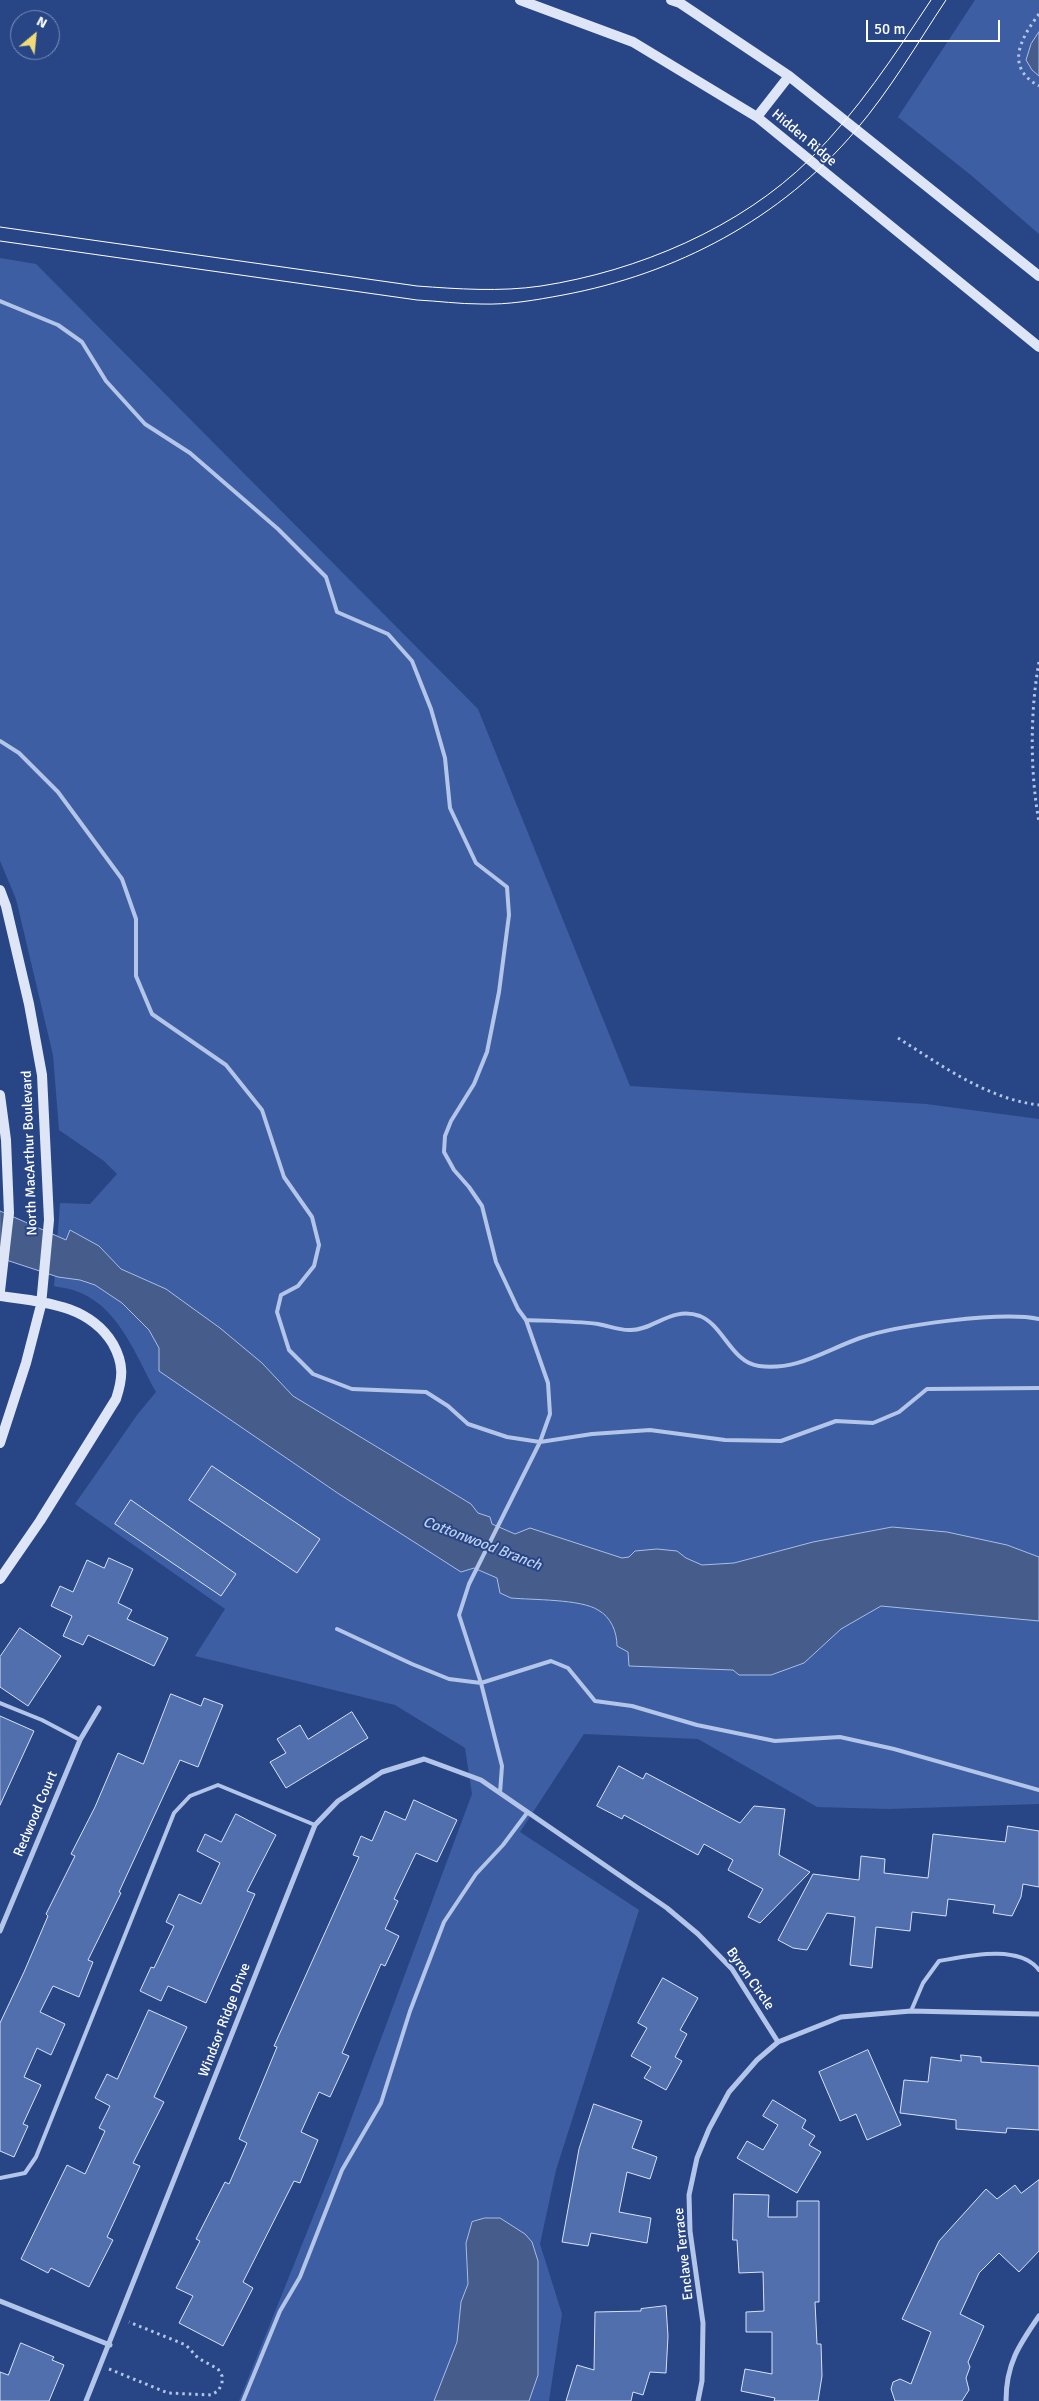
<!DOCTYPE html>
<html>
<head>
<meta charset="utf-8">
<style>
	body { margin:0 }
	#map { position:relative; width:1039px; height:2401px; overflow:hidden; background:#284686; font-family:Signika,sans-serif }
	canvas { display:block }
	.north { position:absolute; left:10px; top:10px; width:50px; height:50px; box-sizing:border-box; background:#284686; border:1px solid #7e90b6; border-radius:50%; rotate:28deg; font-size:14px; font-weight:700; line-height:20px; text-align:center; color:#fff }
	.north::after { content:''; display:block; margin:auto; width:18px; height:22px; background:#f0db79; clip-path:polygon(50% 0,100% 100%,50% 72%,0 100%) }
	.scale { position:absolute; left:866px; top:20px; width:134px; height:22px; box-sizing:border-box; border:2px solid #fff; border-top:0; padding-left:6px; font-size:15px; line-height:18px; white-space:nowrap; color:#fff; -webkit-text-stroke:4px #284686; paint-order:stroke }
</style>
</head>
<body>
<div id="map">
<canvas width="1039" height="2401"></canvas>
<div class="north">N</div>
<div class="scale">50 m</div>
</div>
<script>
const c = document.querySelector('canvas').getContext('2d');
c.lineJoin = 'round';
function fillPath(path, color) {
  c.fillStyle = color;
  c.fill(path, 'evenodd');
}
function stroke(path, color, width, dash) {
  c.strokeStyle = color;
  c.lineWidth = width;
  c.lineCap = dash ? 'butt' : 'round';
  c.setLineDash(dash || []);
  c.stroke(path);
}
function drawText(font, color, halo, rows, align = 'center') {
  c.font = font + ' Signika,sans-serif';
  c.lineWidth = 4;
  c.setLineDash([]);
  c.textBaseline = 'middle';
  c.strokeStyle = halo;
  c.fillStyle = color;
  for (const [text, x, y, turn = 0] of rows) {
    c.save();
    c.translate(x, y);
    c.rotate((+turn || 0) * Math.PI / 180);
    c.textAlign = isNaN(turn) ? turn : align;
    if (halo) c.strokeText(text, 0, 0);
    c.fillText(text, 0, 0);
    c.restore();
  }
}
const green = new Path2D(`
	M 975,0 L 1039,0 L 1039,234 L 972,176 L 898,117 Z
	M 0,258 L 36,264 L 478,709 L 630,1086 L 926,1104 L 1039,1119 L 1039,1804 L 888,1809 L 817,1807 L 698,1739 L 584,1734 L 520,1832 L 639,1910 L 556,2170 L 540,2244 L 562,2314 L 549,2401 L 239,2401 L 334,2165 L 472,1794 L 465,1748 L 395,1705 L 195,1656 L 225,1609 L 75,1504 L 137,1415 L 156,1392 C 136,1356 120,1310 81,1293 C 73,1289 63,1288 54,1286 L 60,1203 L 90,1204 L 117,1174 L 104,1161 L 59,1130 L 53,1055 L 16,899 L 0,861 Z`);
const water = new Path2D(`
	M 1039,32 L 1039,76 L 1032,70 L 1026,60 L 1031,44 Z
	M 0,1211 L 66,1240 L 70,1230 L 99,1246 L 121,1269 L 166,1289 L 220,1328 L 262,1363 L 293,1396 L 471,1504 L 478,1513 L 490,1517 L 492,1524 L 515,1534 L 530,1528 L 622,1558 L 629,1557 L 635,1551 L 657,1549 L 677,1551 L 686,1558 L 702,1565 L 734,1563 L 813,1542 L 892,1527 L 947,1532 L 1007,1545 L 1039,1557 L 1039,1621 L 881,1606 L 841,1629 L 804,1663 L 771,1675 L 739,1675 L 733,1670 L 629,1666 L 628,1652 L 617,1646 C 617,1632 611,1617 598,1610 C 581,1599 532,1600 511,1598 L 500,1593 L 497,1578 L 474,1568 L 461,1572 L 339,1494 L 159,1371 L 159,1348 L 149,1330 L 122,1303 L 95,1285 L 80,1280 L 58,1277 L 0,1258 Z
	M 485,2218 L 500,2218 L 525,2234 L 532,2242 L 538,2261 L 538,2375 L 529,2401 L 434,2401 L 457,2342 L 461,2302 L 468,2284 L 466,2243 L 472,2222 Z`);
const building = new Path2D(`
	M 212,1466 L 320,1539 L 297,1573 L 189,1500 Z
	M 131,1500 L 236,1574 L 221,1596 L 115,1524 Z
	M 109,1558 L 133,1569 L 118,1603 L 132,1610 L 127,1619 L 168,1638 L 154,1666 L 88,1635 L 83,1645 L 63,1636 L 72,1616 L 51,1606 L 60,1586 L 73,1592 L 87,1560 L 104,1568 Z
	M 20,1628 L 61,1656 L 28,1706 L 0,1687 L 0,1657 Z
	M 171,1694 L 201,1706 L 204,1698 L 223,1705 L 198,1767 L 180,1760 L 119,1892 L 121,1893 L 88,1960 L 93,1962 L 79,1997 L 53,1986 L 40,2012 L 65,2024 L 51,2055 L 37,2048 L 24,2077 L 41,2085 L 23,2124 L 28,2126 L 14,2157 L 0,2151 L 0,2023 L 24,1972 L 48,1916 L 46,1914 L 75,1856 L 71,1854 L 95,1807 L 118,1753 L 143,1764 Z
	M 352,1712 L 368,1738 L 286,1788 L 270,1762 L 286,1753 L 277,1739 L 300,1725 L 308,1739 Z
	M 0,1716 L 34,1731 L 0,1805 Z
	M 619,1766 L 643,1779 L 646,1773 L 740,1823 L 754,1806 L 785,1809 L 779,1855 L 810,1872 L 760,1923 L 748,1917 L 763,1889 L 728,1870 L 733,1860 L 704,1844 L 698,1855 L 624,1815 L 622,1819 L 597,1806 Z
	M 414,1800 L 457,1820 L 437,1862 L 416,1853 L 394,1899 L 398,1901 L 385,1929 L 399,1936 L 385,1966 L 381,1964 L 342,2053 L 349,2056 L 330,2097 L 319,2092 L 301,2132 L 318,2140 L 300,2183 L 294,2181 L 243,2282 L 253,2288 L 223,2346 L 179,2323 L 193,2296 L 176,2288 L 200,2241 L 196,2239 L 225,2182 L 229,2184 L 247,2143 L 239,2139 L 277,2047 L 274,2046 L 359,1857 L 353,1855 L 361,1836 L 372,1841 L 385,1811 L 405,1820 Z
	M 236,1814 L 276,1835 L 247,1891 L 255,1894 L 206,2003 L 168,1986 L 161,2001 L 140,1991 L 151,1967 L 154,1968 L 174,1926 L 166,1922 L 179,1894 L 201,1904 L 220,1863 L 197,1851 L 205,1834 L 221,1842 Z
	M 1008,1826 L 1039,1831 L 1039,1887 L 1023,1884 L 1021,1897 L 1012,1916 L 993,1913 L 995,1905 L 948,1899 L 946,1916 L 912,1912 L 910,1931 L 876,1927 L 872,1968 L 850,1965 L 855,1917 L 827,1913 L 807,1950 L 793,1948 L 778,1940 L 813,1874 L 859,1880 L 861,1856 L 885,1859 L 884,1873 L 928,1878 L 933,1834 L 1005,1842 Z
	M 663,1978 L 698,1998 L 680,2030 L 687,2034 L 675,2057 L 682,2061 L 666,2090 L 644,2078 L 651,2067 L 631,2056 L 647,2028 L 638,2023 Z
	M 149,2010 L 187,2027 L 154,2097 L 164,2102 L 133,2163 L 140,2166 L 107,2237 L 113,2240 L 89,2287 L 51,2268 L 48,2273 L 21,2259 L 67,2165 L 85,2174 L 105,2131 L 99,2128 L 110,2106 L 95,2098 L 107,2074 L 117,2079 Z
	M 868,2050 L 901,2125 L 867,2140 L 856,2114 L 840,2121 L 819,2072 Z
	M 961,2055 L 981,2057 L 981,2062 L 1039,2066 L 1039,2130 L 1007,2128 L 1006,2133 L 956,2129 L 956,2120 L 900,2113 L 904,2080 L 928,2082 L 931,2057 L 961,2061 Z
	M 773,2100 L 806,2120 L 802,2128 L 815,2136 L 809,2145 L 821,2152 L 797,2193 L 737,2158 L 747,2141 L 763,2150 L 778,2125 L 763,2116 Z
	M 594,2104 L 642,2121 L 632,2148 L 657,2157 L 650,2179 L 627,2172 L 619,2212 L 651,2218 L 647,2243 L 591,2233 L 588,2246 L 562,2242 L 579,2149 Z
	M 1039,2180 L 1039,2251 L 1019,2272 L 999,2253 L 979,2273 L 960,2314 L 984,2326 L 968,2362 L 970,2367 L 966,2378 L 969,2390 L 962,2401 L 895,2401 L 891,2389 L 893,2382 L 900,2379 L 911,2384 L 931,2332 L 902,2319 L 939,2241 L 986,2189 L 997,2199 L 1015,2185 L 1021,2193 Z
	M 734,2194 L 769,2195 L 768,2217 L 797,2217 L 797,2201 L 819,2201 L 819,2302 L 815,2302 L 817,2344 L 821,2344 L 822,2376 L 818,2401 L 774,2401 L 775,2398 L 741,2391 L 745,2369 L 772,2374 L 772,2332 L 746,2332 L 746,2312 L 764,2311 L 763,2272 L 739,2273 L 737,2240 L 733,2240 Z
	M 666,2306 L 668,2336 L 666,2373 L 650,2372 L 643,2395 L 633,2392 L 631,2401 L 566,2401 L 577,2365 L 594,2370 L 595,2312 L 641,2311 L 641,2309 Z
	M 21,2343 L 54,2357 L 52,2360 L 64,2365 L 49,2401 L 0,2401 L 0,2372 L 8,2375 Z`);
const path = new Path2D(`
	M 1039,14 C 1021,38 1004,67 1039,86
	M 1039,662 C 1030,712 1030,772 1039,822
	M 898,1038 C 941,1065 987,1099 1039,1105
	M 109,2369 L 168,2393 L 211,2395 L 218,2391 L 222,2384 L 222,2376 L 218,2369 L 198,2358 L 186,2345 L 129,2322`);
const service = new Path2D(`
	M 0,301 L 58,325 L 82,342 L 106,381 L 145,424 L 190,453 L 278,529 L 326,577 L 337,612 L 388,634 L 412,661 L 431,709 L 445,758 L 450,808 L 476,863 L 507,887 L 509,915 L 499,992 L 487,1052 L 474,1084 L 451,1121 L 445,1136 L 444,1152 L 454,1170 L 469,1187 L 482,1206 L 496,1262 L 518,1309 L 526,1320 L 548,1383 L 550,1414 L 540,1442 L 469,1584 L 459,1615 L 481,1683 L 502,1766 L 500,1793
	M 0,741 L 19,753 L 58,792 L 122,879 L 136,919 L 136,976 L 152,1014 L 226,1065 L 262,1110 L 284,1177 L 312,1217 L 319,1245 L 314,1266 L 298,1286 L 281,1295 L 277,1312 L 289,1350 L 313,1374 L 352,1389 L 426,1392 L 448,1406 L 468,1424 L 507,1437 L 540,1442 L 592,1434 L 650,1430 L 725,1440 L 781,1441 L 836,1421 L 873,1423 L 899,1412 L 927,1389 L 1039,1388
	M 526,1320 C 550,1321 574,1321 598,1324 C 609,1326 621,1331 631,1330 C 654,1330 671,1306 700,1316 C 723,1325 732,1363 759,1366 C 797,1371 826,1350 860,1338 C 898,1325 1001,1311 1039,1319
	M 337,1629 L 412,1664 L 449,1679 L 481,1683 L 551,1661 L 568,1668 L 595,1701 L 632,1706 L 697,1725 L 775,1741 L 840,1737 L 894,1749 L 1039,1790
	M 0,1703 L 42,1720 L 80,1740
	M 911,2011 L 923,1983 L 939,1961 C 968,1956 1019,1944 1039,1970
	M 0,2178 L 25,2173 L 36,2157 L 174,1813 L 190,1796 L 218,1785 L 315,1825
	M 243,2401 L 280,2311 L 300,2277 L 342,2170 L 381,2103 L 410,2011 L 444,1922 L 476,1874 L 503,1845 L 527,1813`);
const minor = new Path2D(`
	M 0,1931 L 80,1740 L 99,1708
	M 0,2301 L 110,2345
	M 86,2401 L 315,1825 L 338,1801 L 382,1772 L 424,1759 L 481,1780 L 667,1908 L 698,1934 L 732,1969 L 778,2042
	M 698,2401 L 702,2381 L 703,2323 L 690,2231 L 689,2195 L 697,2158 L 709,2129 L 729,2092 L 757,2060 L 778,2042 L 841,2017 L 911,2011 L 1039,2014
	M 1006,2401 C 1006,2364 1019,2345 1039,2316`);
const secondary = new Path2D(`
	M 520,0 L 633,42 L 757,117 L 1039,347
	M 671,0 L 680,3 L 789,76 L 1039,276
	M 757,117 L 789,76
	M 0,890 L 6,906 L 29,1004 L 42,1075 L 49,1220 L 41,1305 L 26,1363 L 0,1443
	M 0,1095 L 6,1140 L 9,1213 L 0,1291
	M 0,1296 C 42,1302 89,1304 113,1344 C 124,1364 123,1378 116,1399 L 40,1521 L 0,1579`);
const tram = new Path2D(`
	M 0,227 L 417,286 C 458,289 500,292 541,286 C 638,271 740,228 810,159 C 858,111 894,56 931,0
	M 0,241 L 417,300 C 438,301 459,304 481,304 C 508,305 536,300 563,295 C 676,274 781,219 856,130 C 890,90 917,44 946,0`);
const streetNames = [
	["Hidden Ridge",804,138,40],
	["North MacArthur Boulevard",30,1153,-92],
	["Redwood Court",36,1814,-67],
	["Byron Circle",750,1979,55],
	["Windsor Ridge Drive",225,2020,-69],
	["Enclave Terrace",684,2254,-96]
];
const waterNames = [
	["Cottonwood Branch",482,1544,21]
];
fillPath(green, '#3d5ea2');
fillPath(water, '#465c8a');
stroke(water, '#a8bee8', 1);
fillPath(building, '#516fad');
stroke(building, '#d7e1f6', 1);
stroke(path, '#b3c5e8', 3, [2.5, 4]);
stroke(service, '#b3c5e8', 4);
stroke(minor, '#b3c5e8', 5);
stroke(secondary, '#dde5f7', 10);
stroke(tram, '#fff', 1);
drawText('14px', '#fff', '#284686', streetNames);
drawText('italic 15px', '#bfcfef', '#284686', waterNames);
</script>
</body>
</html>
